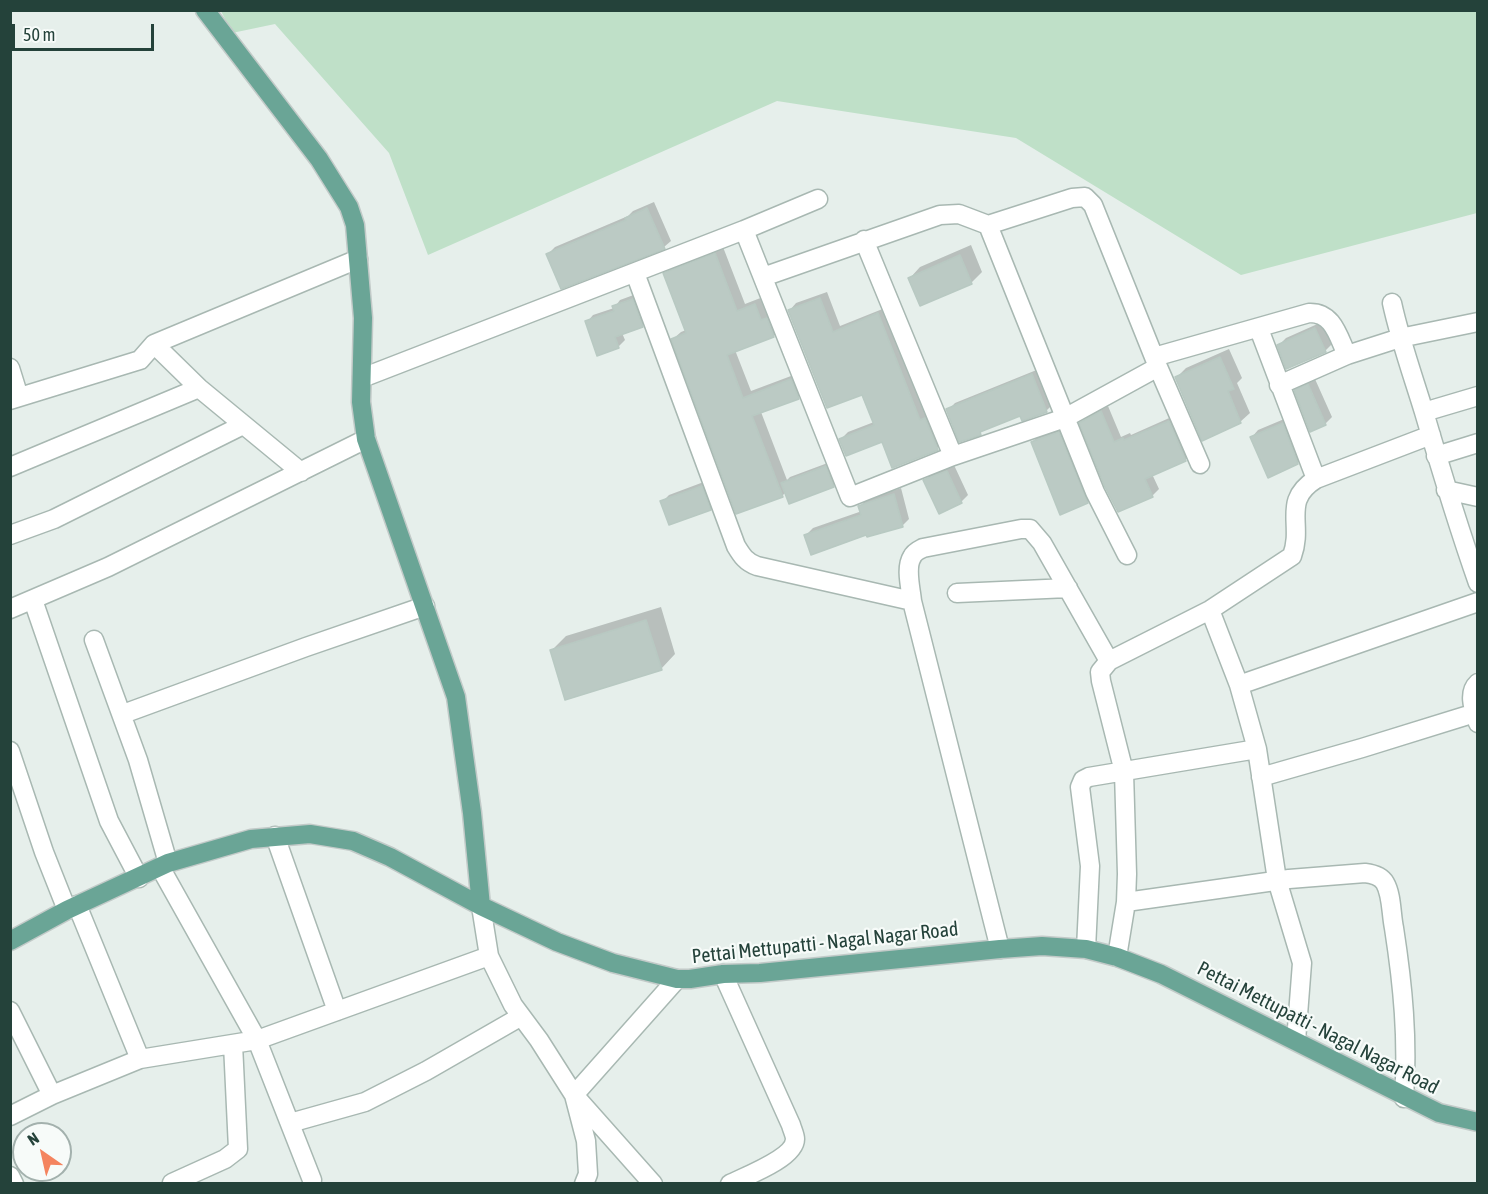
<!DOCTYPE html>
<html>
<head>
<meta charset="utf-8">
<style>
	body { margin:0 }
	#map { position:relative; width:1488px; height:1194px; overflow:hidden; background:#e6efeb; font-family:"Asap Condensed",sans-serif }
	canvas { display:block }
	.frame { position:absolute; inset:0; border:12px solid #24423a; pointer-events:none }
	.north { position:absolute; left:12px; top:1122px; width:60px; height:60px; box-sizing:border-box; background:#f7fbf9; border:2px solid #a3b1ad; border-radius:50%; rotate:326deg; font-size:16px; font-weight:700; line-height:24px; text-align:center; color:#24423a }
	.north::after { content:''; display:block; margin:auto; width:21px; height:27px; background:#f4845f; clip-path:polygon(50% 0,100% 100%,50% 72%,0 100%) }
	.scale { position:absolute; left:12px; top:24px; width:142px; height:27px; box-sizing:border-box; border:3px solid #24423a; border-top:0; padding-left:8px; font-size:18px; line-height:21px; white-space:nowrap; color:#24423a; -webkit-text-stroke:4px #f7fbf9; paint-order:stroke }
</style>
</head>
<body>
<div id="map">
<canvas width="1488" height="1194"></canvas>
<div class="frame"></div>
<div class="north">N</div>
<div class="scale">50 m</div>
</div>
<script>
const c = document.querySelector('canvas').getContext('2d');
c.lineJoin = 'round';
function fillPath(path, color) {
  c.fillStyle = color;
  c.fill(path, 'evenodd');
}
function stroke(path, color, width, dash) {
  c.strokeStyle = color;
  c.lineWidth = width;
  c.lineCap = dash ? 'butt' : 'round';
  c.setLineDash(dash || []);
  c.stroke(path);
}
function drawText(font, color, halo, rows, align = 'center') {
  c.font = font + ' "Asap Condensed",sans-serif';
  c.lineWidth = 4.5;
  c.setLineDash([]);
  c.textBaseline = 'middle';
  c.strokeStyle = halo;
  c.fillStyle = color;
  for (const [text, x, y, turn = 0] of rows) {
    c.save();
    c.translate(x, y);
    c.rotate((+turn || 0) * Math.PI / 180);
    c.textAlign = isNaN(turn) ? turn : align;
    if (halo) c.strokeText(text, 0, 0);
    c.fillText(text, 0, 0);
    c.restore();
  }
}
const green = new Path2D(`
	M 221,11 L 1477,11 L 1477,213 L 1241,275 L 1016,138 L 777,101 L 428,255 L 389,153 L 275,24 L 232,33 Z`);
const shadow = new Path2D(`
	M 654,202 L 671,241 L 664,247 L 548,254 L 555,247 L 628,216 L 633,211 Z
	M 971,245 L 982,272 L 971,283 L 921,304 L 910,278 L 920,267 Z
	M 723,247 L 745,304 L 763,297 L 781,328 L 774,336 L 735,350 L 751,391 L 799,373 L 806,390 L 798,397 L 761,412 L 787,480 L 790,477 L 833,461 L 840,479 L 833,486 L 786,492 L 782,496 L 673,339 L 681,332 L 686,330 L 665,274 L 672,266 Z
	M 827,292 L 840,326 L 885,308 L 944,442 L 937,448 L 893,466 L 882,440 L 841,439 L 848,432 L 874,422 L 862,393 L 790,310 L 796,303 Z
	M 639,293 L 649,319 L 642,325 L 622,333 L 625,340 L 618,347 L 587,322 L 593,315 L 614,308 L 620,300 Z
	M 1322,322 L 1332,344 L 1325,351 L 1279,345 L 1286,338 Z
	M 1229,349 L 1242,378 L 1237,383 L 1250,413 L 1240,422 L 1177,377 L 1186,368 Z
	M 1039,369 L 1053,404 L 1046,411 L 1021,414 L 984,429 L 980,433 L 948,410 L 955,403 Z
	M 1315,379 L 1332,417 L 1325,424 L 1296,391 L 1303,384 Z
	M 1108,406 L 1121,437 L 1130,433 L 1131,435 L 1176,415 L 1192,453 L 1185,460 L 1152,474 L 1159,489 L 1152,496 L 1081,423 L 1088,416 Z
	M 1289,417 L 1304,456 L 1298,463 L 1252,437 L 1258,430 Z
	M 1066,426 L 1094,495 L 1087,502 L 1032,442 L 1039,435 Z
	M 954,465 L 968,495 L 961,502 L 925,480 L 932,473 Z
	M 709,480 L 717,502 L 710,509 L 662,502 L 669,495 Z
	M 901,488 L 909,519 L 902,526 L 868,533 L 806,535 L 813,528 L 862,511 L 860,506 L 867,499 Z
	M 661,607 L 675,654 L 661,669 L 552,650 L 566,636 Z`);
const building = new Path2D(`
	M 647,208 L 665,249 L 561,289 L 546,254 L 626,220 L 625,218 Z
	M 715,253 L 737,311 L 755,304 L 761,320 L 767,318 L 774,337 L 727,355 L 743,398 L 791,379 L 799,399 L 752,416 L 783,497 L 736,514 L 671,339 L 686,333 L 663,273 Z
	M 960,255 L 972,284 L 920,306 L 908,278 Z
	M 820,298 L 833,332 L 878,313 L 920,420 L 925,418 L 938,450 L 892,468 L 882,442 L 846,456 L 839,439 L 874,425 L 862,395 L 827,408 L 788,310 Z
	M 633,299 L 643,327 L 615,337 L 619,348 L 597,356 L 585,321 L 614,311 L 612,306 Z
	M 1315,328 L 1326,352 L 1286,369 L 1277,345 Z
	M 1220,357 L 1234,389 L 1228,391 L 1241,423 L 1202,441 L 1175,377 Z
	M 1032,374 L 1047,412 L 1022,421 L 1020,416 L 980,432 L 981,435 L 959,442 L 946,409 Z
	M 1308,384 L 1326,425 L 1310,432 L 1294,390 Z
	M 1101,411 L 1114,442 L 1123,438 L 1124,440 L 1169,421 L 1186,461 L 1145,479 L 1153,497 L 1118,512 L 1105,487 L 1079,423 Z
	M 1283,423 L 1298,464 L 1268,478 L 1250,437 Z
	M 1059,432 L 1088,503 L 1060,515 L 1031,442 Z
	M 826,466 L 834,487 L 789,504 L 781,483 Z
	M 947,471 L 962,503 L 939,514 L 923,480 Z
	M 702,486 L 711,510 L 669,525 L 660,501 Z
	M 894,494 L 903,527 L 867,537 L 866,535 L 811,555 L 804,535 L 861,515 L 858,506 Z
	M 646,620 L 662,670 L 565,700 L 550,650 Z`);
const minor = new Path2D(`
	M 988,225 L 1095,492 L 1127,555
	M 744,230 L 850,497 L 953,456 L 1065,418 L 1158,367
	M 864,240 L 953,456
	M 635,273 L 736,546 C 742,556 746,562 757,566 L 912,601 L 1000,949
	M 763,277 L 940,215 L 959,214 L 988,225 L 1072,198 L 1085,197 L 1093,205 L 1158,367 L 1200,464
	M 1392,303 C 1400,340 1413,376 1424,412 C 1441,470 1458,526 1478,583
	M 1259,329 L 1316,479
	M 154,344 L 199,388 L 301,472
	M 1154,357 L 1309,313 C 1333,312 1338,336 1347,355
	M 10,368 L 19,397
	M 362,378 L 744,230 L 818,199
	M 1279,385 L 1347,355 L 1400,338 L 1478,322
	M 10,400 L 140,360 L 154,344 L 358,259
	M 1424,412 L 1478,396
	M 1436,456 L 1478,443
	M 10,467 L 199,388
	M 1446,490 L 1478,497
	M 10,535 L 54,519 L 243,425
	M 957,593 L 1068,588
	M 33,600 L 109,821 L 139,878
	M 912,601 C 911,589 905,568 912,557 C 914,552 919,550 923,548 L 1021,529 L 1030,529 L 1042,543 L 1109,661
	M 10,609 L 108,567 L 366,439
	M 1210,610 L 1239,685 L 1257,749 L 1277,880 L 1302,963 L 1296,1041
	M 94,640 L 138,760 L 168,863
	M 1478,683 C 1467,693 1474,710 1478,723
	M 1239,685 L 1478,602
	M 123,714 L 306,647 L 425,606
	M 10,751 L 44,852 L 67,910
	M 1261,777 L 1362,748 L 1475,713
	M 275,836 L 337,1011
	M 160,867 L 257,1040 L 312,1180
	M 1126,902 L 1289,879 L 1365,873 C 1373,874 1381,876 1385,883 C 1392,895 1391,914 1394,928 C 1403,986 1408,1039 1404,1098
	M 77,905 L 140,1059
	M 481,906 L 489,956 L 513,1005 L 539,1040 L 574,1095 L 586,1141 L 588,1174 L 584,1184
	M 1086,949 L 1090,866 L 1080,787 L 1083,780 L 1089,777 L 1257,749
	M 1117,957 L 1126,902 L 1127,874 L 1124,772 L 1101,681 L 1100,672 L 1109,661 L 1210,610 L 1292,556 C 1304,524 1281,501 1316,479 L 1431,435
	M 723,974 L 791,1125 C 792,1129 795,1135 795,1139 C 795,1158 746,1176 730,1184
	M 10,1011 L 52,1095
	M 10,1116 L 52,1095 L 140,1059 L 257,1040 L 489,956
	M 290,1123 L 365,1102 L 426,1071 L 520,1017
	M 10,1176 L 14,1184
	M 172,1183 L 225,1159 L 238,1149 L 233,1044
	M 653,1184 L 574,1095 L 677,979`);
const major = new Path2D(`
	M 205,10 L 319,159 L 349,207 L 355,225 L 363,318 L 361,402 L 366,439 L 456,697 L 472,813 L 481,906
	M 10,941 L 67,910 L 168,863 L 251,839 L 310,834 L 353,841 L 390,857 L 481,906 L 557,942 L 613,963 L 677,979 L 690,979 L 723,974 L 760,973 L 1000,949 L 1042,946 L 1086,949 L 1117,957 L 1161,974 L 1439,1113 L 1478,1122`);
const streetNames = [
	["Pettai Mettupatti - Nagal Nagar Road",825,943,-6],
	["Pettai Mettupatti - Nagal Nagar Road",1318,1028,27]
];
fillPath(green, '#bfe0c8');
fillPath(shadow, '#0003');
fillPath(building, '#bbcac4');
stroke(building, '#b8c9c2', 1.5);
stroke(minor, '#a8b8b2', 21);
stroke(major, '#c2cac8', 21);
stroke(minor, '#fff', 18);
stroke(major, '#6aa596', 18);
drawText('20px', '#24423a', '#f7fbf9', streetNames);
</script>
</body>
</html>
